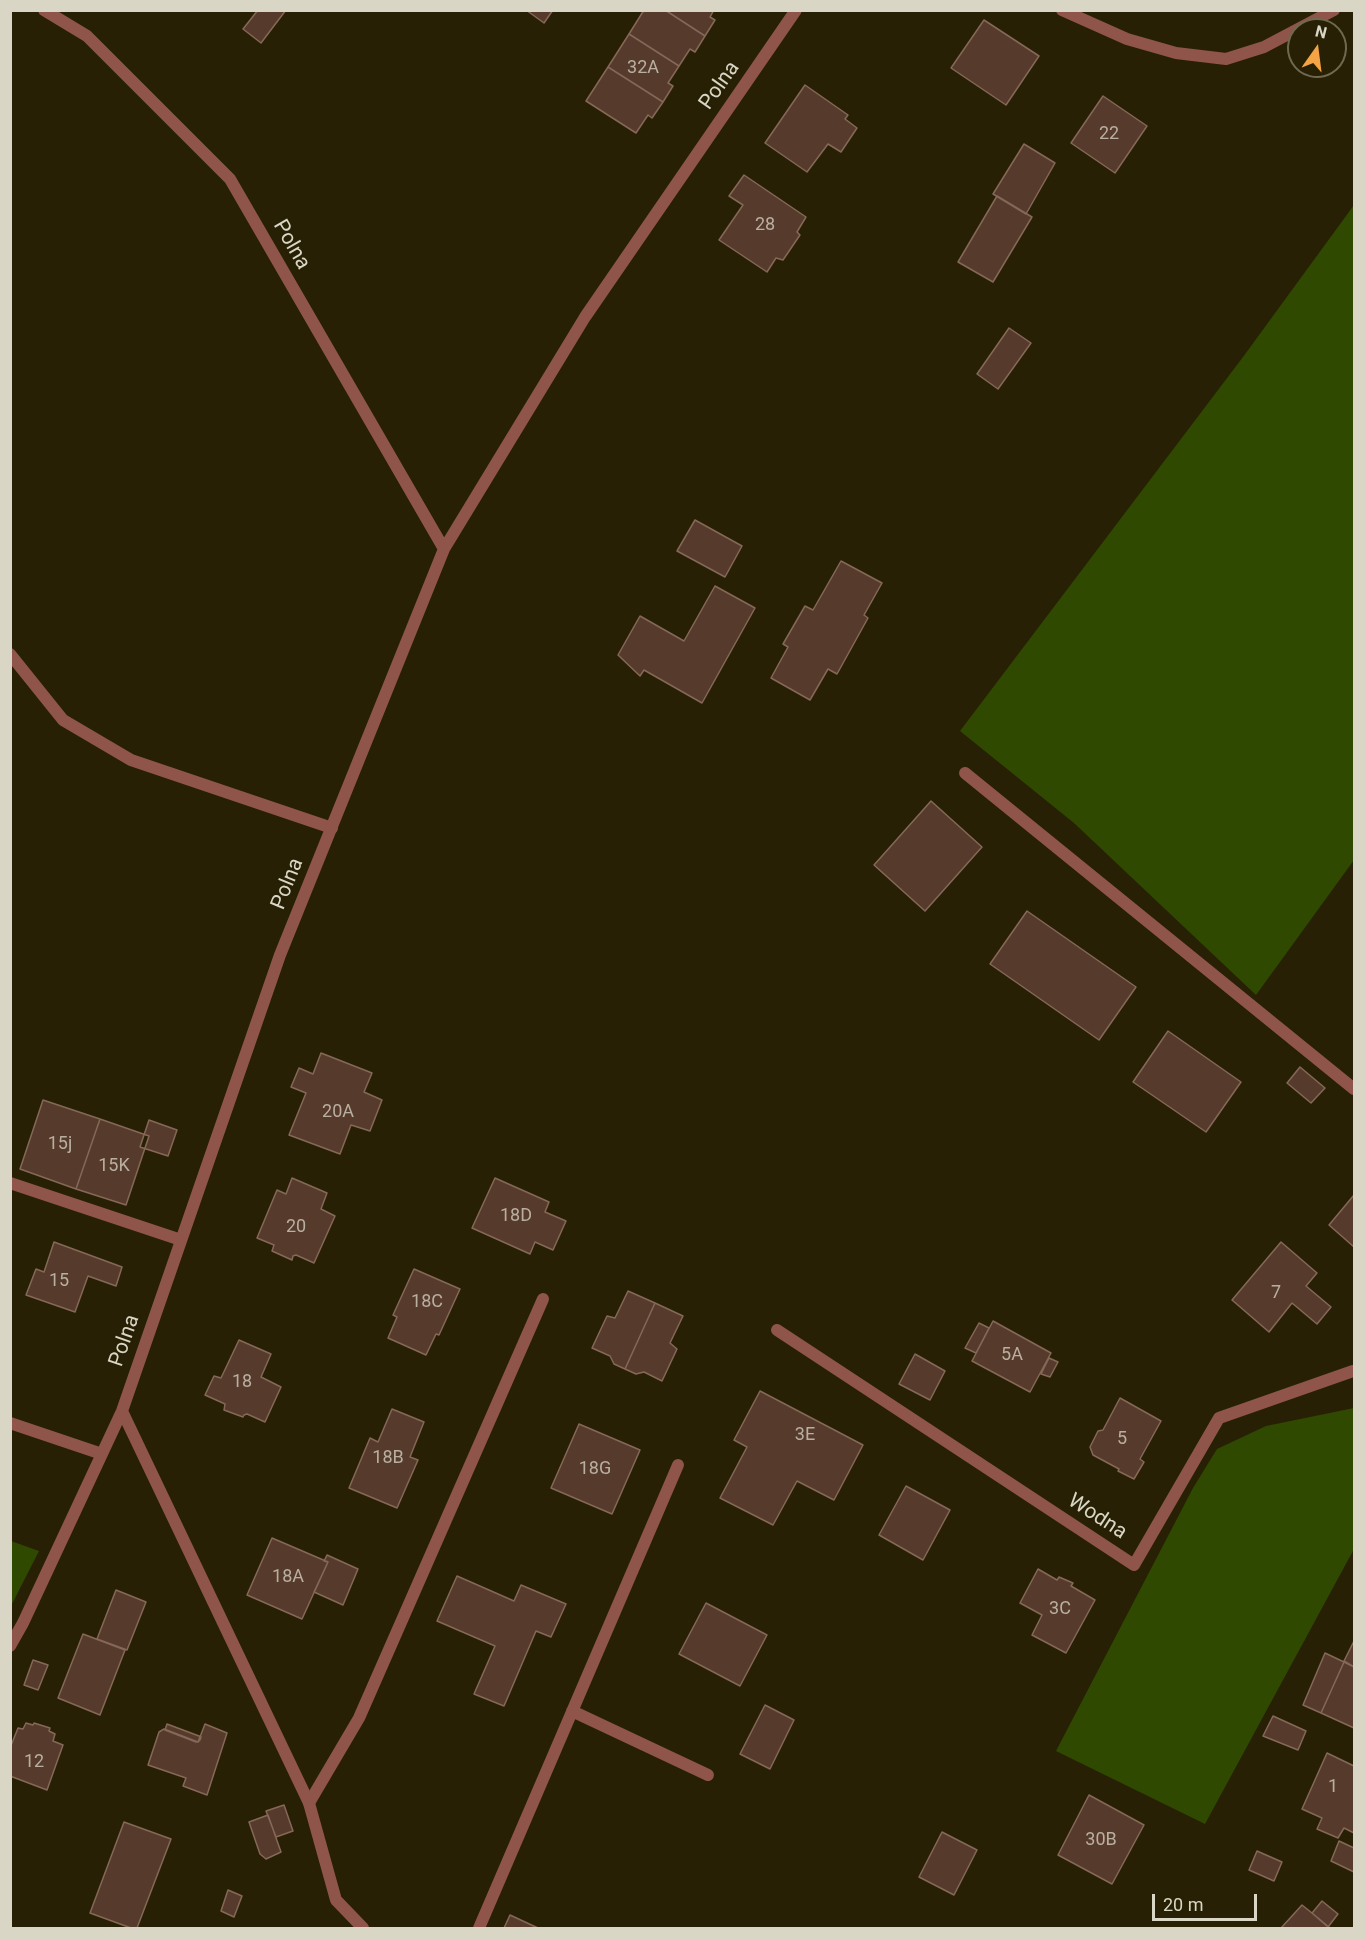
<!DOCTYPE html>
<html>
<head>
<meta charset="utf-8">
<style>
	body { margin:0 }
	#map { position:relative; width:1365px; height:1939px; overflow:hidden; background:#272004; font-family:Roboto,sans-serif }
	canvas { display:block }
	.frame { position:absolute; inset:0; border:12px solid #dad6c6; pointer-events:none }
	.north { position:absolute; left:1287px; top:18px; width:60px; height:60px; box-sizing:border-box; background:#272004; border:2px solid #6f6952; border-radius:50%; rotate:14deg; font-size:16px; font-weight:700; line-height:24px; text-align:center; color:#dad6c6 }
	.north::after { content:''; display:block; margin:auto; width:21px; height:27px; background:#f4a444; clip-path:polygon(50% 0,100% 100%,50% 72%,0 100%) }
	.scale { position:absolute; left:1152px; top:1894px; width:105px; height:27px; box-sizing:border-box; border:3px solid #dad6c6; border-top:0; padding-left:8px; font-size:18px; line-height:21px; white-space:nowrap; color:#dad6c6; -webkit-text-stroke:4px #272004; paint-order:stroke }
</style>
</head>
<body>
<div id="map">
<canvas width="1365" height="1939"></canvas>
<div class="frame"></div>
<div class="north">N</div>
<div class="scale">20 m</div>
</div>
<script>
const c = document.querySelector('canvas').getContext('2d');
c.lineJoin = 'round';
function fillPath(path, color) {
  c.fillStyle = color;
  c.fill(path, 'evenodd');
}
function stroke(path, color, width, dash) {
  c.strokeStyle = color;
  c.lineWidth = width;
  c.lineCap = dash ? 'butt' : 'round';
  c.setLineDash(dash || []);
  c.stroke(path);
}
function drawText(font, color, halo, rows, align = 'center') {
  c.font = font + ' Roboto,sans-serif';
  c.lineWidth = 4.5;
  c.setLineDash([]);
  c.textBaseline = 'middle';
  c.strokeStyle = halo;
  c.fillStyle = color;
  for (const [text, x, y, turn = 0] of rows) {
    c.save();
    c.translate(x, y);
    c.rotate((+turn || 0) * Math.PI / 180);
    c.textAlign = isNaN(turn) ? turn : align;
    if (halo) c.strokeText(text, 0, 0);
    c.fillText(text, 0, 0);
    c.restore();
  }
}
const green = new Path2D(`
	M 1354,205 L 1354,860 L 1256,995 L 1074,823 L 960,731 L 1243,357 Z
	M 1354,1408 L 1354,1549 L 1205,1824 L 1056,1751 L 1193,1488 L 1217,1449 L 1266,1426 Z
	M 11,1541 L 39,1551 L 11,1606 L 10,1541 Z`);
const building = new Path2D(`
	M 258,10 L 286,10 L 261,43 L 243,29 Z
	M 526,10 L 553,10 L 544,23 Z
	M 644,10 L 665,10 L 705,36 L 695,52 L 690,49 L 679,66 L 629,34 Z
	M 665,10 L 714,10 L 710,17 L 715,20 L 705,36 Z
	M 984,20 L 1039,56 L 1006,105 L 951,68 Z
	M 629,34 L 679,66 L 668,83 L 673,86 L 663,102 L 608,67 Z
	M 608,67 L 663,102 L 652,118 L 648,115 L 636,133 L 586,101 Z
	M 805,85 L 848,115 L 845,119 L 857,128 L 841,152 L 828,144 L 807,172 L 765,143 Z
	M 1103,96 L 1147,126 L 1115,173 L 1071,143 Z
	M 1024,144 L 1055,163 L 1026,214 L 993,194 Z
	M 744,175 L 806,217 L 797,232 L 800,235 L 783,260 L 776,258 L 767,272 L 719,240 L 743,205 L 729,196 Z
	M 997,196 L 1032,217 L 993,282 L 958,262 Z
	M 1009,328 L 1031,343 L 998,389 L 977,374 Z
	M 695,520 L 742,546 L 725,577 L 677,551 Z
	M 841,561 L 882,583 L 864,615 L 868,618 L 837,674 L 828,669 L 810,700 L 771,678 L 788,647 L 783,644 L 805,606 L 813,610 Z
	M 715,586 L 755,608 L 702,703 L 644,670 L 640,676 L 618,655 L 640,616 L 684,641 Z
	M 931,801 L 982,847 L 925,911 L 874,865 Z
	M 1027,911 L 1136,987 L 1099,1040 L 990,964 Z
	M 1168,1031 L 1241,1082 L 1206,1132 L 1133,1082 Z
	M 321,1053 L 372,1073 L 364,1092 L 382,1100 L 370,1131 L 351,1125 L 340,1154 L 289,1135 L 306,1093 L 291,1087 L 299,1068 L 313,1074 Z
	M 1300,1067 L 1325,1088 L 1311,1103 L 1287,1083 Z
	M 43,1100 L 100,1119 L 76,1189 L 20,1169 Z
	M 100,1119 L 149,1136 L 126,1205 L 76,1189 Z
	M 149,1120 L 177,1130 L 168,1156 L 140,1147 Z
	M 292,1178 L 327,1193 L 321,1209 L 335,1216 L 314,1263 L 296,1255 L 293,1256 L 292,1260 L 272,1251 L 274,1245 L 257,1238 L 277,1190 L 286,1194 Z
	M 495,1178 L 549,1202 L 545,1212 L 566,1221 L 553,1250 L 535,1242 L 530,1254 L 472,1228 Z
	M 1354,1195 L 1354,1247 L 1329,1225 Z
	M 54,1242 L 122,1267 L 116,1286 L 88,1276 L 75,1312 L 26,1295 L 36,1269 L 44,1272 Z
	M 1281,1242 L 1317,1273 L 1306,1286 L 1331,1307 L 1317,1324 L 1292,1303 L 1269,1332 L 1232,1300 Z
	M 414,1269 L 460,1289 L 439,1335 L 436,1334 L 426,1355 L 388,1338 L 397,1317 L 393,1315 Z
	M 628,1291 L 655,1303 L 625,1369 L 614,1364 L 610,1356 L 592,1348 L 607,1316 L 615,1318 Z
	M 655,1303 L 683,1316 L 670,1343 L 677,1349 L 662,1381 L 644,1372 L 636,1374 L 625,1369 Z
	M 993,1321 L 1051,1353 L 1030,1392 L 972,1361 Z
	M 979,1323 L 989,1328 L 976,1353 L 965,1348 Z
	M 239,1340 L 271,1354 L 261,1377 L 281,1387 L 265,1422 L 247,1414 L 244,1415 L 243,1417 L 224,1410 L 225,1404 L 205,1395 L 214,1376 L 221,1378 Z
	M 915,1354 L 945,1371 L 930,1400 L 899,1384 Z
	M 1049,1358 L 1058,1362 L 1050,1377 L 1041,1374 Z
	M 760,1391 L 863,1445 L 834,1500 L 797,1481 L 773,1525 L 720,1498 L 747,1447 L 734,1440 Z
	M 1120,1398 L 1161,1421 L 1140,1459 L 1144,1462 L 1134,1479 L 1118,1471 L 1119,1469 L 1093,1455 L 1090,1447 L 1098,1431 L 1103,1430 Z
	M 392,1409 L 424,1422 L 410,1457 L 418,1460 L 397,1508 L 349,1488 L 370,1438 L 378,1442 Z
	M 579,1424 L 640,1450 L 612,1514 L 551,1488 Z
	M 906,1486 L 950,1510 L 923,1560 L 879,1535 Z
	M 272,1538 L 328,1562 L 302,1619 L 247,1595 Z
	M 327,1555 L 358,1569 L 343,1605 L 314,1592 L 328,1562 L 324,1561 Z
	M 1038,1569 L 1057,1580 L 1059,1577 L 1073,1583 L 1071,1586 L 1095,1600 L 1066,1653 L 1032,1635 L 1042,1615 L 1020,1603 Z
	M 457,1576 L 514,1601 L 521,1585 L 566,1604 L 551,1637 L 536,1631 L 504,1706 L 474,1694 L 495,1646 L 437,1621 Z
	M 116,1590 L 146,1602 L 127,1650 L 97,1639 Z
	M 706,1603 L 767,1635 L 740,1686 L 679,1654 Z
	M 83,1634 L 125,1650 L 100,1715 L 58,1698 Z
	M 1354,1641 L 1354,1667 L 1344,1661 Z
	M 1325,1653 L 1344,1662 L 1321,1713 L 1303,1705 Z
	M 33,1660 L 48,1665 L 38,1690 L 24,1685 Z
	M 1344,1662 L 1354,1667 L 1354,1728 L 1321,1713 Z
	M 765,1705 L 794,1720 L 770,1769 L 740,1754 Z
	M 1273,1716 L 1306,1731 L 1298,1750 L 1263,1736 Z
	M 26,1723 L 33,1725 L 34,1723 L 50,1728 L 49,1731 L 55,1734 L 53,1741 L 63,1745 L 47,1790 L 10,1776 L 10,1748 L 18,1728 L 23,1729 Z
	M 167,1724 L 199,1736 L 201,1737 L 200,1740 L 198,1742 L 196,1742 L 165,1730 Z
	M 205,1724 L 227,1733 L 207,1795 L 183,1786 L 186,1778 L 148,1765 L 159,1732 L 164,1729 L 198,1742 Z
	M 1327,1753 L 1354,1766 L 1354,1833 L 1344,1828 L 1338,1838 L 1317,1829 L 1322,1818 L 1302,1809 Z
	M 1089,1795 L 1144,1825 L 1112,1884 L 1058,1855 Z
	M 284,1805 L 293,1831 L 276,1837 L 266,1811 Z
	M 268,1815 L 281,1852 L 266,1859 L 260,1854 L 249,1822 Z
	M 124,1822 L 171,1839 L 137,1928 L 131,1928 L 90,1913 Z
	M 942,1832 L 977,1850 L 954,1895 L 919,1877 Z
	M 1339,1841 L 1354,1848 L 1354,1872 L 1331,1861 Z
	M 1257,1851 L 1282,1862 L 1274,1881 L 1249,1870 Z
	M 228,1890 L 242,1896 L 234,1917 L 221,1911 Z
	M 1322,1901 L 1338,1914 L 1328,1927 L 1312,1913 Z
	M 1302,1905 L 1312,1913 L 1330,1928 L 1281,1928 Z
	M 510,1915 L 538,1928 L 504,1928 Z`);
const lane = new Path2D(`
	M 10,654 L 63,720 L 131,760 L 332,828
	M 965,773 L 1354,1089
	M 572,1711 L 708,1775
	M 309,1803 L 359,1718 L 543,1299
	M 479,1928 L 678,1465`);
const street = new Path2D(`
	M 44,10 L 87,36 L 230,179 L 444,549
	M 1062,10 L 1127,39 L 1176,53 L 1226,59 L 1264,47 L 1334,10
	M 10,1183 L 181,1240
	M 777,1330 L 1134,1565 L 1219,1418 L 1353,1371
	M 122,1411 L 309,1803 L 336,1900 L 363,1928
	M 10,1423 L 102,1454
	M 10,1646 L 23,1623 L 122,1411 L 280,955 L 444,549 L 585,317 L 796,10`);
const numberNames = [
	["32A",643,68],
	["22",1109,134],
	["28",765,225],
	["20A",338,1112],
	["15j",60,1144],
	["15K",114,1166],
	["18D",516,1216],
	["20",296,1227],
	["15",59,1281],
	["7",1276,1293],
	["18C",427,1302],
	["5A",1012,1355],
	["18",242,1382],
	["3E",805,1435],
	["5",1122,1439],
	["18B",388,1458],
	["18G",595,1469],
	["18A",288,1577],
	["3C",1060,1609],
	["12",34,1762],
	["1",1333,1787],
	["30B",1101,1840]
];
const streetNames = [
	["Polna",720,86,-55],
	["Polna",291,245,60],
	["Polna",288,884,-68],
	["Polna",125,1341,-71],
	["Wodna",1097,1517,33]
];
fillPath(green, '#304900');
fillPath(building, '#563b2c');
stroke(building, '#856858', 1.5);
stroke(lane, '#8f554b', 12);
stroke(street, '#8f554b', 12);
drawText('18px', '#b9afa0', null, numberNames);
drawText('21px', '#dad6c6', '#272004', streetNames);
</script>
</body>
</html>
